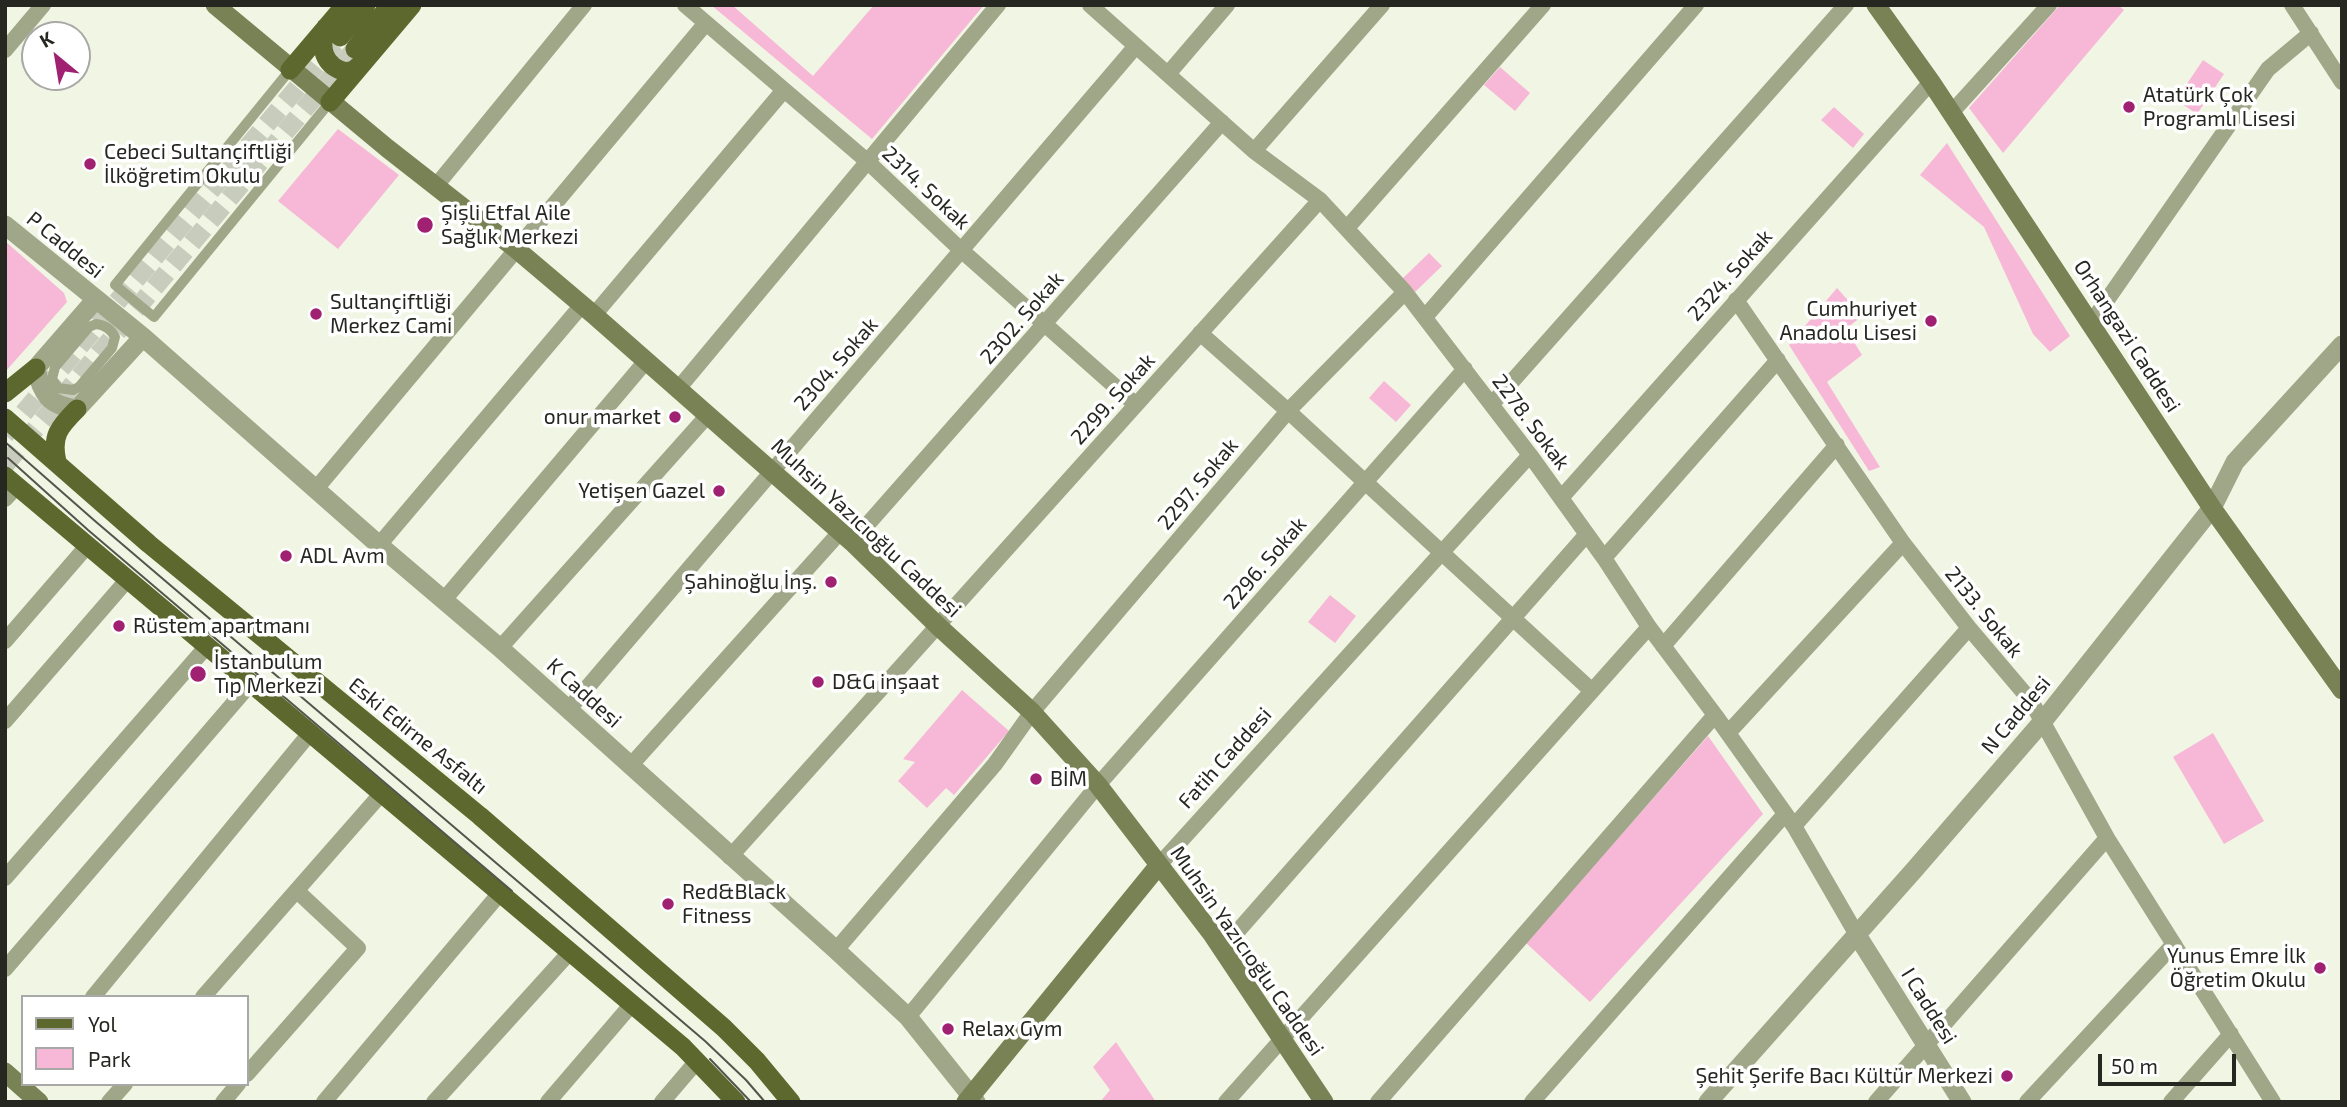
<!DOCTYPE html>
<html>
<head>
<meta charset="utf-8">
<style>
	body { margin:0 }
	#map { position:relative; width:2347px; height:1107px; overflow:hidden; background:#f1f5e3; font-family:"Exo 2",sans-serif }
	canvas { display:block }
	.frame { position:absolute; inset:0; border:7px solid #252720; pointer-events:none }
	.legend { position:absolute; left:21px; top:995px; width:228px; height:91px; box-sizing:border-box; background:#fff; border:2px solid #a8a9a6; margin:0; padding:9px 12px; list-style:none; font-size:21px; color:#252720 }
	.legend li { display:flex; align-items:center; gap:14px; height:35px }
	.legend b { width:35px; border:2px solid #a8a9a6 }
	.north { position:absolute; left:21px; top:21px; width:70px; height:70px; box-sizing:border-box; background:#fff; border:2px solid #a8a9a6; border-radius:50%; rotate:330deg; font-size:19px; font-weight:700; line-height:28px; text-align:center; color:#252720 }
	.north::after { content:''; display:block; margin:auto; width:24px; height:32px; background:#a02071; clip-path:polygon(50% 0,100% 100%,50% 72%,0 100%) }
	.scale { position:absolute; left:2098px; top:1054px; width:138px; height:32px; box-sizing:border-box; border:4px solid #252720; border-top:0; padding-left:9px; font-size:21px; line-height:24px; white-space:nowrap; color:#252720; -webkit-text-stroke:5px #fff; paint-order:stroke }
</style>
</head>
<body>
<div id="map">
<canvas width="2347" height="1107"></canvas>
<div class="frame"></div>
<ul class="legend">
<li><b style="height:9px;background:#5d682e"></b>Yol</li>
<li><b style="height:19px;background:#f7b8d8"></b>Park</li>
</ul>
<div class="north">K</div>
<div class="scale">50 m</div>
</div>
<script>
const c = document.querySelector('canvas').getContext('2d');
c.lineJoin = 'round';
function fillPath(path, color) {
  c.fillStyle = color;
  c.fill(path, 'evenodd');
}
function stroke(path, color, width, dash) {
  c.strokeStyle = color;
  c.lineWidth = width;
  c.lineCap = dash ? 'butt' : 'round';
  c.setLineDash(dash || []);
  c.stroke(path);
}
function drawText(font, color, halo, rows, align = 'center') {
  c.font = font + ' "Exo 2",sans-serif';
  c.lineWidth = 7;
  c.setLineDash([]);
  c.textBaseline = 'middle';
  c.strokeStyle = halo;
  c.fillStyle = color;
  for (const [text, x, y, turn = 0] of rows) {
    c.save();
    c.translate(x, y);
    c.rotate((+turn || 0) * Math.PI / 180);
    c.textAlign = isNaN(turn) ? turn : align;
    if (halo) c.strokeText(text, 0, 0);
    c.fillText(text, 0, 0);
    c.restore();
  }
}
const green = new Path2D(`
	M 711,5 L 732,5 L 813,76 L 874,5 L 984,5 L 872,139 Z
	M 2060,5 L 2118,5 L 2124,10 L 2003,153 L 1969,108 Z
	M 2203,60 L 2224,74 L 2197,114 L 2176,100 Z
	M 1500,67 L 1530,93 L 1515,111 L 1484,85 Z
	M 1834,107 L 1864,134 L 1853,148 L 1821,120 Z
	M 338,129 L 399,175 L 338,249 L 278,201 Z
	M 1947,143 L 2070,336 L 2050,352 L 2033,334 L 1984,227 L 1920,175 Z
	M 5,241 L 64,293 L 67,302 L 5,372 Z
	M 1429,253 L 1442,266 L 1415,292 L 1402,279 Z
	M 1837,288 L 1862,316 L 1846,329 L 1862,355 L 1827,382 L 1880,467 L 1869,471 L 1789,345 Z
	M 1384,381 L 1411,405 L 1396,422 L 1369,398 Z
	M 1330,595 L 1356,616 L 1335,643 L 1308,622 Z
	M 962,690 L 1009,731 L 954,795 L 946,788 L 927,808 L 898,781 L 915,762 L 903,759 Z
	M 2213,733 L 2264,821 L 2224,844 L 2173,757 Z
	M 1708,736 L 1763,814 L 1590,1002 L 1526,943 Z
	M 1116,1042 L 1156,1102 L 1100,1102 L 1110,1090 L 1093,1067 Z`);
const primaryTunnel = new Path2D(`
	M 5,435 L 340,37
	M 5,465 L 355,49`);
const pedestrian = new Path2D(`
	M 290,70 L 115,285 L 154,317 L 330,102
	M 96,324 C 105,325 111,329 115,337 L 112,348 L 79,387 L 73,390 L 58,388 L 52,379 L 55,367 L 89,327 Z`);
const minor = new Path2D(`
	M 685,5 L 867,161 L 961,250 L 1136,405
	M 1090,5 L 1254,151 L 1320,200 L 1405,292 L 1530,455 L 1604,558 L 1649,627 L 1715,715 L 1794,826 L 1857,935
	M 2292,5 L 2342,82
	M 5,50 L 43,5
	M 1168,74 L 1227,5
	M 1952,112 L 2049,5
	M 1254,151 L 1382,5
	M 435,187 L 584,5
	M 1347,228 L 1543,5
	M 1736,300 L 1903,543 L 1969,628 L 2031,701 L 2107,838 L 2273,1102
	M 594,315 L 784,90
	M 1425,317 L 1696,5
	M 2091,323 L 2268,69 L 2311,33
	M 1200,333 L 1288,411 L 1592,691
	M 678,389 L 998,5
	M 1492,404 L 1846,5
	M 315,490 L 706,23
	M 1561,498 L 1931,82
	M 5,499 L 17,486
	M 852,542 L 1222,122
	M 379,545 L 582,305
	M 1604,558 L 1778,360
	M 443,601 L 646,361
	M 5,641 L 88,545
	M 1663,646 L 1837,445
	M 500,648 L 708,415
	M 568,710 L 1136,46
	M 5,721 L 128,579
	M 1728,733 L 1903,543
	M 631,765 L 841,531
	M 1794,826 L 1969,628
	M 730,857 L 1320,200
	M 1159,865 L 1530,455
	M 5,878 L 207,646
	M 1222,949 L 1587,534
	M 836,950 L 995,764 L 1032,712 L 1288,411 L 1405,292
	M 5,969 L 251,683
	M 93,997 L 310,733
	M 203,997 L 382,793
	M 908,1017 L 1098,785 L 1465,369
	M 247,1074 L 358,948 L 297,891
	M 109,1102 L 125,1084
	M 223,1102 L 238,1084
	M 324,1102 L 500,893
	M 434,1102 L 570,952
	M 548,1102 L 632,1004
	M 662,1102 L 697,1061
	M 1226,1102 L 1649,627
	M 1378,1102 L 1715,715
	M 1532,1102 L 1785,814
	M 1876,1102 L 2107,838
	M 2027,1102 L 2174,944
	M 2171,1102 L 2231,1034`);
const tertiary = new Path2D(`
	M 5,225 L 143,337 L 379,545 L 500,648 L 836,950 L 908,1017 L 976,1102
	M 96,299 L 36,368 C 41,393 49,406 77,409 L 143,337
	M 1857,935 L 1962,1102
	M 1708,1102 L 1915,869 L 2043,721 L 2212,508 L 2235,462 L 2342,345`);
const secondary = new Path2D(`
	M 215,5 L 387,148 L 516,249 L 594,315 L 852,542 L 938,626 L 1032,712 L 1098,785 L 1212,934 L 1324,1102
	M 1876,5 L 1931,82 L 2212,508 L 2342,690
	M 5,1072 L 39,1102
	M 966,1102 L 1159,865`);
const primary = new Path2D(`
	M 326,27 C 319,47 323,66 346,72 L 354,70 L 362,63
	M 340,37 L 366,5
	M 355,49 L 390,5
	M 290,70 L 345,5
	M 330,102 L 412,5
	M 5,393 L 36,368
	M 5,418 L 149,544 L 480,816 L 724,1028 L 757,1061 L 791,1102
	M 57,462 C 51,436 59,427 77,409
	M 5,476 L 683,1047 L 736,1102`);
const tram = new Path2D(`
	M 5,442 L 95,521 L 705,1041 L 746,1080 L 765,1102
	M 8,458 L 88,530 L 512,891
	M 710,1059 L 751,1102`);
const markers = [
	[2129,107,7,"#a02071"],
	[90,164,7,"#a02071"],
	[425,225,9,"#a02071"],
	[316,314,7,"#a02071"],
	[1931,321,7,"#a02071"],
	[675,417,7,"#a02071"],
	[719,491,7,"#a02071"],
	[286,556,7,"#a02071"],
	[831,582,7,"#a02071"],
	[119,626,7,"#a02071"],
	[198,674,9,"#a02071"],
	[818,682,7,"#a02071"],
	[1036,779,7,"#a02071"],
	[668,904,7,"#a02071"],
	[2320,968,7,"#a02071"],
	[948,1029,7,"#a02071"],
	[2007,1076,7,"#a02071"]
];
const poiNames = [
	["Atatürk Çok",2143,95],
	["Programlı Lisesi",2143,119],
	["Cebeci Sultançiftliği",104,152],
	["İlköğretim Okulu",104,176],
	["Şişli Etfal Aile",441,213],
	["Sağlık Merkezi",441,237],
	["Sultançiftliği",330,302],
	["Merkez Cami",330,326],
	["Cumhuriyet",1917,309,"right"],
	["Anadolu Lisesi",1917,333,"right"],
	["onur market",661,417,"right"],
	["Yetişen Gazel",705,491,"right"],
	["ADL Avm",300,556],
	["Şahinoğlu İnş.",817,582,"right"],
	["Rüstem apartmanı",133,626],
	["İstanbulum",214,662],
	["Tıp Merkezi",214,686],
	["D&G inşaat",832,682],
	["BİM",1050,779],
	["Red&Black",682,892],
	["Fitness",682,916],
	["Yunus Emre İlk",2306,956,"right"],
	["Öğretim Okulu",2306,980,"right"],
	["Relax Gym",962,1029],
	["Şehit Şerife Bacı Kültür Merkezi",1993,1076,"right"]
];
const streetNames = [
	["2314. Sokak",926,188,43],
	["P Caddesi",65,245,39],
	["2324. Sokak",1730,275,-48],
	["2302. Sokak",1022,318,-49],
	["Orhangazi Caddesi",2127,336,57],
	["2304. Sokak",836,364,-49],
	["2299. Sokak",1113,399,-48],
	["2278. Sokak",1531,422,53],
	["2297. Sokak",1198,484,-50],
	["Muhsin Yazıcıoğlu Caddesi",866,528,43],
	["2296. Sokak",1265,563,-49],
	["2133. Sokak",1984,612,51],
	["K Caddesi",584,693,42],
	["N Caddesi",2016,715,-50],
	["Eski Edirne Asfaltı",418,736,39],
	["Fatih Caddesi",1225,758,-48],
	["Muhsin Yazıcıoğlu Caddesi",1247,951,55],
	["I Caddesi",1929,1006,58]
];
fillPath(green, '#f7b8d8');
stroke(primaryTunnel, '#c8ccbc', 19, [19, 10]);
stroke(pedestrian, '#a0a789', 10);
stroke(minor, '#a0a789', 16);
stroke(tertiary, '#a0a789', 19);
stroke(secondary, '#798255', 19);
stroke(primary, '#5d682e', 19);
stroke(tram, '#53554c', 2);
for (const [x, y, r, color] of markers) {
  const dot = new Path2D();
  dot.arc(x, y, r, 0, 2 * Math.PI);
  c.fillStyle = color;
  c.fill(dot);
  stroke(dot, '#fff', 2.5);
}
drawText('21px', '#252720', '#fff', poiNames, 'left');
drawText('21px', '#252720', '#fff', streetNames);
</script>
</body>
</html>
